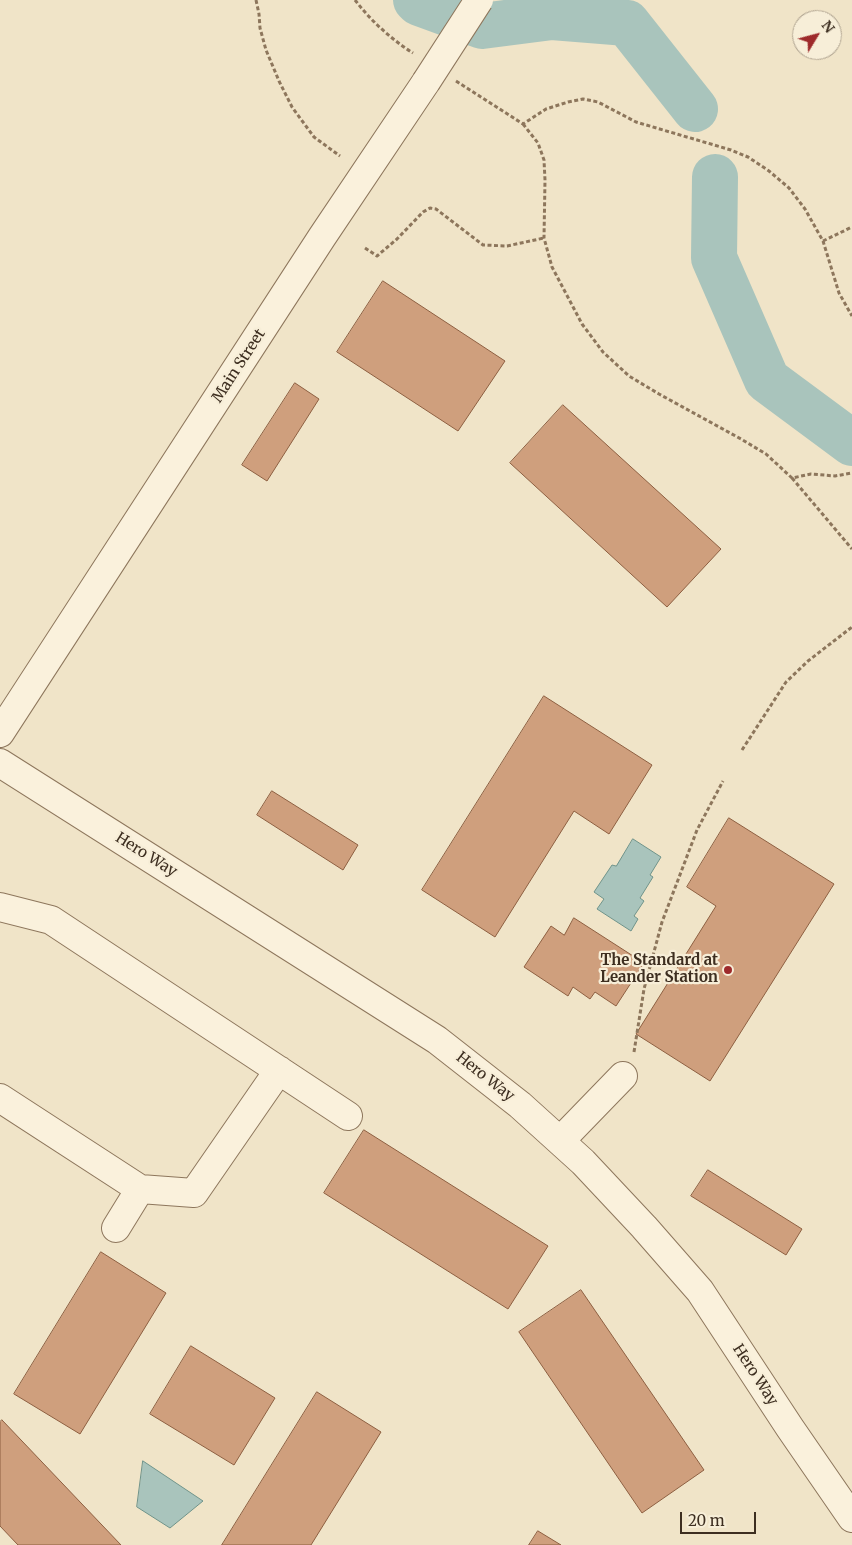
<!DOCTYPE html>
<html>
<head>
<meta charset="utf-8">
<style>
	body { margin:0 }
	#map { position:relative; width:852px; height:1545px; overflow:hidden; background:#f0e4c8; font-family:Merriweather,serif }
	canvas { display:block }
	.north { position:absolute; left:792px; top:10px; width:50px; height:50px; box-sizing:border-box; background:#f7eed8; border:1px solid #ada18e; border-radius:50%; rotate:53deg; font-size:14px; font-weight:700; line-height:20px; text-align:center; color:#3d2e20 }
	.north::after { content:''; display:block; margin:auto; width:18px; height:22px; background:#9e2a2b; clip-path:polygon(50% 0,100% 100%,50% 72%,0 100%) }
	.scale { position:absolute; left:680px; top:1512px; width:76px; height:22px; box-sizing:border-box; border:2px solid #3d2e20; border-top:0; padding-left:6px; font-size:15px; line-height:18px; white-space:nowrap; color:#3d2e20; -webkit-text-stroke:4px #f7eed8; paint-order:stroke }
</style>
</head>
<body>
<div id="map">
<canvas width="852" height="1545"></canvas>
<div class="north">N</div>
<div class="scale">20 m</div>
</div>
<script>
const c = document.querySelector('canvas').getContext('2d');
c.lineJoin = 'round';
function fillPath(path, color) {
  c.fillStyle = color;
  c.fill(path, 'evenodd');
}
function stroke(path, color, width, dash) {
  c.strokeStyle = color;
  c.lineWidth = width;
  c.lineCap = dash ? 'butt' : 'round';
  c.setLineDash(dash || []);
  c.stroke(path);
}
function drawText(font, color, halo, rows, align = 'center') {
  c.font = font + ' Merriweather,serif';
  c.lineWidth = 4.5;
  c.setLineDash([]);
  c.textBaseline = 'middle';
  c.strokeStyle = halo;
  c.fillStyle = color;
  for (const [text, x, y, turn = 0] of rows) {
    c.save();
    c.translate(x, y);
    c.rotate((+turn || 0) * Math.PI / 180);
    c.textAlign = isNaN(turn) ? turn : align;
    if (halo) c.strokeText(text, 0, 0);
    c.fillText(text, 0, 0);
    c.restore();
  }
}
const water = new Path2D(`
	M 633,839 L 661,857 L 650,875 L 653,877 L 640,898 L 644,901 L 634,916 L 638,919 L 631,931 L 597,909 L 604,899 L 594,892 L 612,865 L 616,866 Z
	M 143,1461 L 203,1501 L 170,1528 L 137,1507 Z`);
const river = new Path2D(`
	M 416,0 L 419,3 L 482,26 L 552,17 L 627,23 L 695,109
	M 715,177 L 714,258 L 767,380 L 852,443`);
const building = new Path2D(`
	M 383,281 L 505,361 L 458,431 L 337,352 Z
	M 295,383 L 319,399 L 267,481 L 242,465 Z
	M 563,405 L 721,549 L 667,607 L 510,463 Z
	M 544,696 L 652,765 L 609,834 L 574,811 L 495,937 L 422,890 Z
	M 272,791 L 358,845 L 343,870 L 257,815 Z
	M 729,818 L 834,884 L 710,1081 L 636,1034 L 716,906 L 687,887 Z
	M 574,918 L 644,963 L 616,1006 L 595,992 L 590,999 L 573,987 L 568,996 L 524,967 L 551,926 L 564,935 Z
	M 364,1130 L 548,1246 L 508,1309 L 324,1193 Z
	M 708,1170 L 802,1229 L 786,1255 L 691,1196 Z
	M 101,1252 L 166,1293 L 80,1434 L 14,1394 Z
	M 581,1290 L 704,1470 L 642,1513 L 519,1332 Z
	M 191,1346 L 275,1398 L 234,1465 L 150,1414 Z
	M 317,1392 L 381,1432 L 311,1545 L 222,1545 Z
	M 2,1420 L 121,1545 L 18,1545 L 0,1526 L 0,1422 Z
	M 538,1531 L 561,1545 L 529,1545 Z`);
const path = new Path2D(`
	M 256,0 L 259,14 L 260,28 L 266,50 L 279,81 L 292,107 L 314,137 L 340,156
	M 355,0 C 371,21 391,39 413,53
	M 456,81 L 523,124 L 546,109 L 568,102 L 583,99 L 598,102 L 636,122 L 731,150 L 748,157 L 769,171 L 789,188 L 805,209 L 823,241 L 839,293 L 852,316
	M 523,124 L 538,143 L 544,160 L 545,180 L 544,238 L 552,267 L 582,324 L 603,352 L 629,376 L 659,394 L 741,439 L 766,454 L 792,478 L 811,474 L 835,476 L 852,473
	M 823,241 L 852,227
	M 365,248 L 377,256 L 397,239 L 423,212 L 430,208 L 436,209 L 483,245 L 507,246 L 544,238
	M 792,478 L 852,549
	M 742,750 L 786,682 L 808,661 L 852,627
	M 634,1052 L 644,989 L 662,922 L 697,830 L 723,781`);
const minor = new Path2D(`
	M 0,733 L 322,237 L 426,82
	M 0,763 L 437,1040 L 520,1105 L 583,1162 L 644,1227 L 700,1291 L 790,1428 L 852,1518
	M 0,907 L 51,920 L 348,1116
	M 0,1098 L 140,1189
	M 560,1141 L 623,1076
	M 116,1228 L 140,1189 L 194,1193 L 279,1070`);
const minorBridge = new Path2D(`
	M 426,82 L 479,0`);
const markers = [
	[728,970,5,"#9e2a2b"]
];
const streetNames = [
	["Main Street",239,366,-57],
	["Hero Way",146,855,32],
	["Hero Way",485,1077,38],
	["Hero Way",755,1375,57]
];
const poiNames = [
	["The Standard at",718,961],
	["Leander Station",718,978]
];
fillPath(water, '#a9c4bc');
stroke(water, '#6f938a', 1);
stroke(river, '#a9c4bc', 46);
fillPath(building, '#cf9f7d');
stroke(building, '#8d5f41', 1);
stroke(minor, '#8d765c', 30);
stroke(path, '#8d765c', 3, [4, 2.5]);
stroke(minor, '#faf1dc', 28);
stroke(minorBridge, '#8d765c', 30, []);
stroke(minorBridge, '#faf1dc', 28);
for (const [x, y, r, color] of markers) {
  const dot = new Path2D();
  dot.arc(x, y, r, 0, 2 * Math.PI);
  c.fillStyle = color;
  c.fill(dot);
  stroke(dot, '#f7eed8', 2);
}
drawText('15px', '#3d2e20', '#f7eed8', streetNames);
drawText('bold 15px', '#3d2e20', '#f7eed8', poiNames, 'right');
</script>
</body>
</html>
